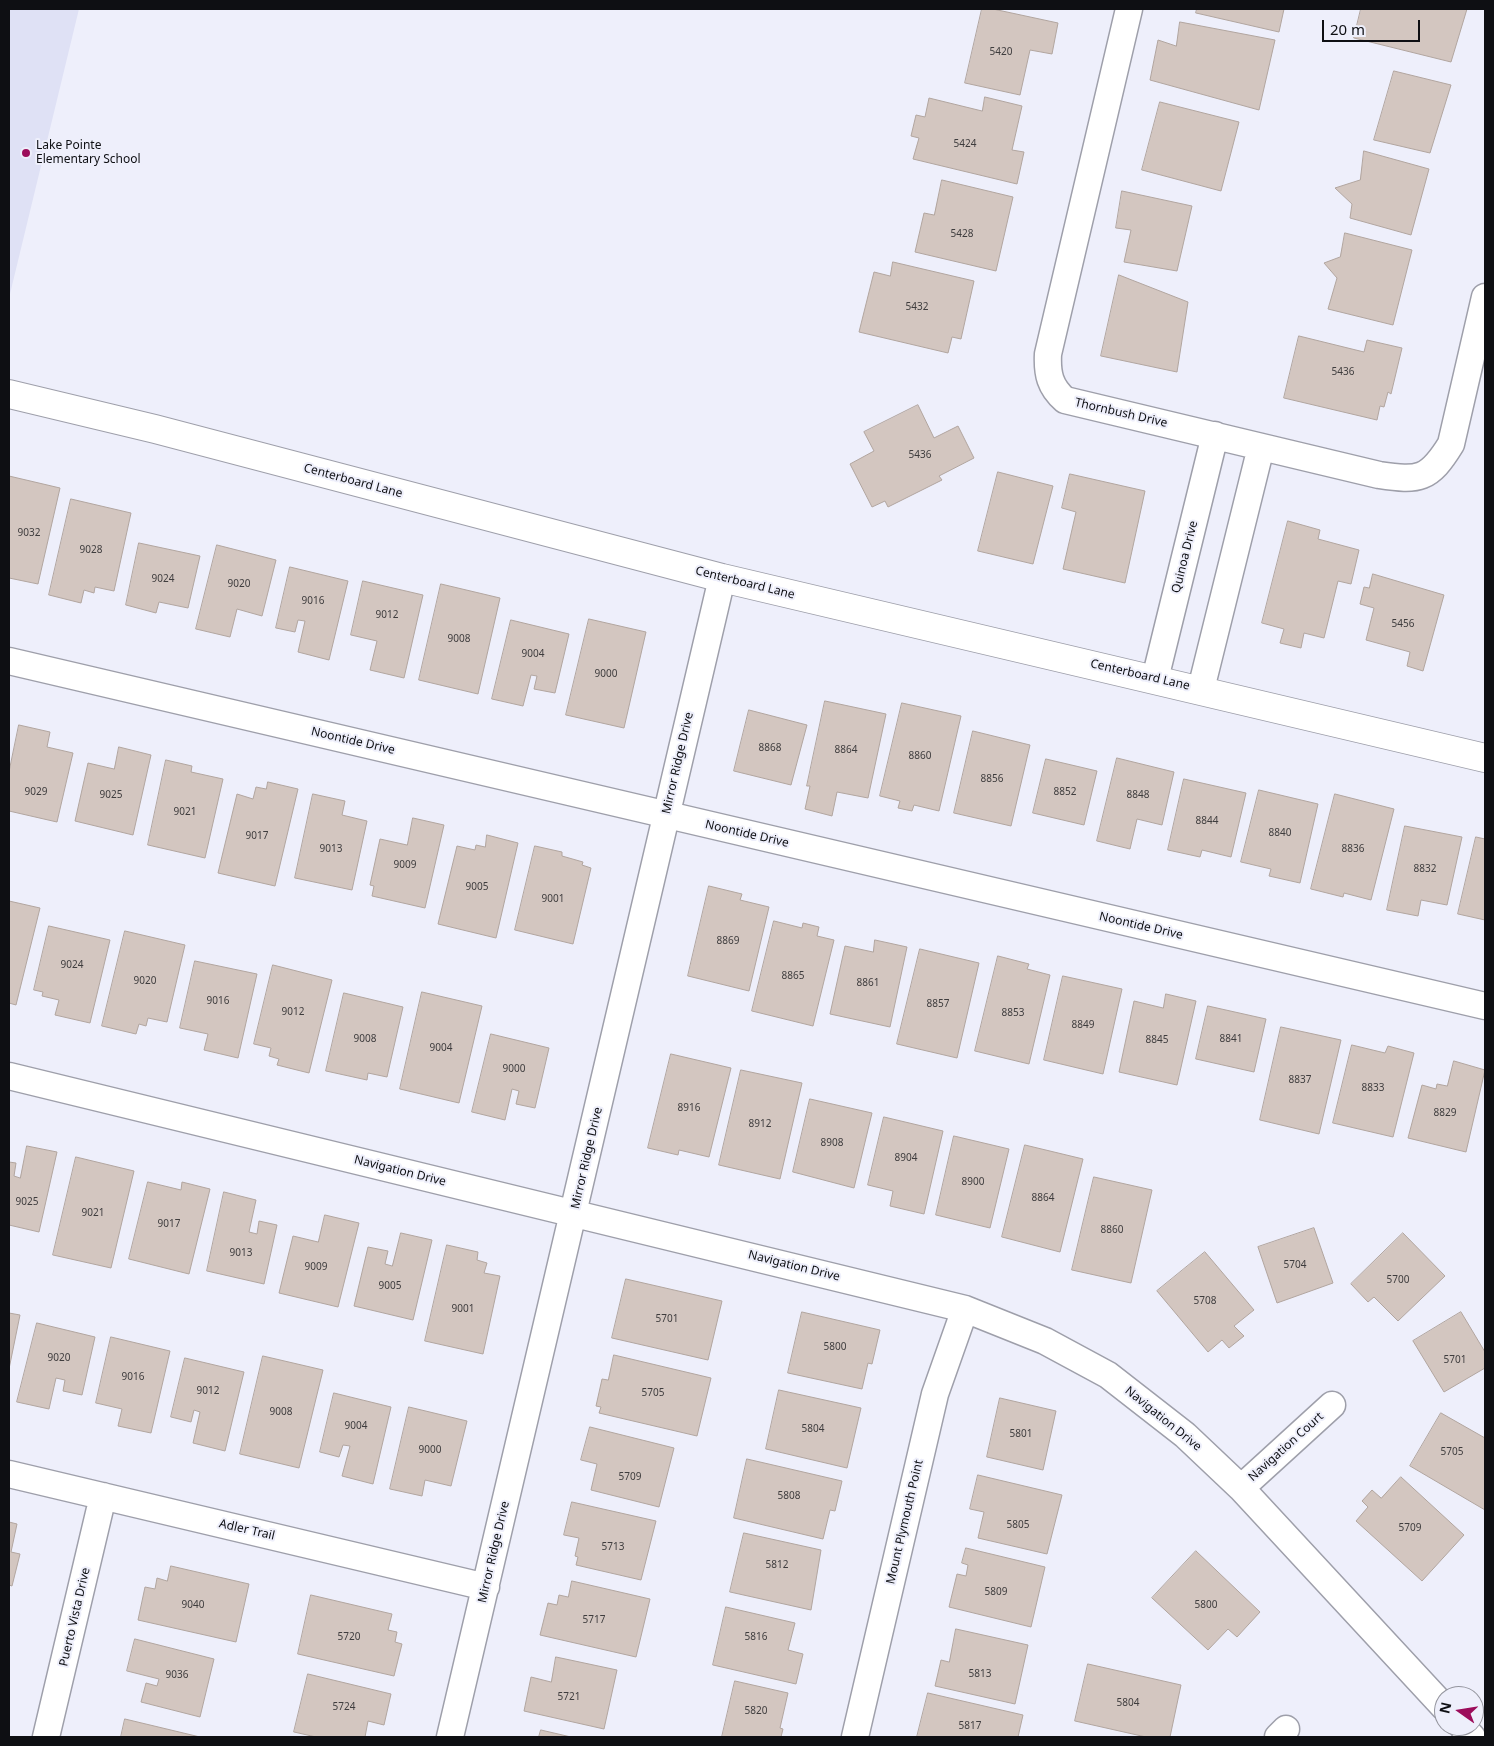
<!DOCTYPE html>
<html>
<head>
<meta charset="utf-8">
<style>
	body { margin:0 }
	#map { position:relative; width:1494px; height:1746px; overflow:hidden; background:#eeeffb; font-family:"Noto Sans",sans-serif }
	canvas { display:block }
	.frame { position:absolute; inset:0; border:10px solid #0e0f13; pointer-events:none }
	.north { position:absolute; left:1434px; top:1686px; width:50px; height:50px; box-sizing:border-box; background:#eeeffb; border:1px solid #94959e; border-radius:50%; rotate:283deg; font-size:14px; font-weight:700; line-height:20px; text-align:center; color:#0e0f13 }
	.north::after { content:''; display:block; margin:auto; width:18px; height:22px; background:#9c0d5b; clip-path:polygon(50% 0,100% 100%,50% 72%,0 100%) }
	.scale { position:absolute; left:1322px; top:20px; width:98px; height:22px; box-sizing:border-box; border:2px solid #0e0f13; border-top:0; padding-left:6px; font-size:15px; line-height:18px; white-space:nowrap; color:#0e0f13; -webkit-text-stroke:4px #eeeffb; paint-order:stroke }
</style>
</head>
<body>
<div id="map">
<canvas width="1494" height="1746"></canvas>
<div class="frame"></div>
<div class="north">N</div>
<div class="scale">20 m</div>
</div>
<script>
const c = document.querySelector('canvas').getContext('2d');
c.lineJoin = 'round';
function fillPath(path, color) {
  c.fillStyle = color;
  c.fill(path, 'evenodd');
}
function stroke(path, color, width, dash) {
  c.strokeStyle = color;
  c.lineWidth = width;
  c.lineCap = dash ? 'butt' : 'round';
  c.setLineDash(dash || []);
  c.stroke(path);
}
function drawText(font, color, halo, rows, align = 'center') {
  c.font = font + ' "Noto Sans",sans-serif';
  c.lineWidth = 4;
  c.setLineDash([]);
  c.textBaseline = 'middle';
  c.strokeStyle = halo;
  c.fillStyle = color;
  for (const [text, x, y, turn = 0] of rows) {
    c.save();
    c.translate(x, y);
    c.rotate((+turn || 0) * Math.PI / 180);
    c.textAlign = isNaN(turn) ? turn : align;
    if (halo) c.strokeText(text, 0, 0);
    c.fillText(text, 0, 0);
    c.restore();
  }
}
const built = new Path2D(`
	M 9,9 L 79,9 L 9,298 Z`);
const building = new Path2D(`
	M 982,9 L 993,9 L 1058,23 L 1052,54 L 1030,50 L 1020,95 L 965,83 Z
	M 1197,9 L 1284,9 L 1279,32 L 1196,13 Z
	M 1361,9 L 1467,9 L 1451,62 L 1354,38 Z
	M 1180,22 L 1275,40 L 1259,110 L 1150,80 L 1158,40 L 1176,46 Z
	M 1394,71 L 1451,85 L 1430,153 L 1374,140 Z
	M 985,97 L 1022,106 L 1012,150 L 1024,152 L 1017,184 L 913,159 L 919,138 L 911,136 L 916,115 L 925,117 L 929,98 L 982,111 Z
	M 1160,102 L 1239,122 L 1221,191 L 1142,170 Z
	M 1364,151 L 1429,169 L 1411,235 L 1350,218 L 1352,204 L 1335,188 L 1360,180 Z
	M 942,180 L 1013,197 L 996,271 L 915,252 L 924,213 L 934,215 Z
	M 1122,191 L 1192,206 L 1177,271 L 1124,262 L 1131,230 L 1116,228 Z
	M 1345,233 L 1412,250 L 1393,325 L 1328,309 L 1337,278 L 1324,263 L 1340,257 Z
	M 893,262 L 974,281 L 961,339 L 952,337 L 948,353 L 859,332 L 874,272 L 890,276 Z
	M 1119,275 L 1188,302 L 1177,372 L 1101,356 Z
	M 1299,336 L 1364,352 L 1367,340 L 1402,348 L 1391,394 L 1388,392 L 1384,407 L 1380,406 L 1377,420 L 1284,398 Z
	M 918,405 L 934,438 L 958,426 L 974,458 L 939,476 L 942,480 L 888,507 L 885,501 L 872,507 L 850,464 L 874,451 L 864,432 Z
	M 998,472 L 1053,486 L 1033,564 L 978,551 Z
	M 1070,474 L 1145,491 L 1125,583 L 1063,569 L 1076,512 L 1062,508 Z
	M 9,476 L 60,488 L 38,584 L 9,578 Z
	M 71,499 L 131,513 L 114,591 L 95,587 L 94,593 L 84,590 L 81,603 L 49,595 Z
	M 1288,521 L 1320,530 L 1318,539 L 1359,550 L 1351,584 L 1338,581 L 1324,638 L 1304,633 L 1301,648 L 1280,643 L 1284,629 L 1262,623 Z
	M 139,543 L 200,556 L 188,608 L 159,602 L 156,613 L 126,605 Z
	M 217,545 L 276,560 L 262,616 L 237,609 L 230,637 L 196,629 Z
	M 290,567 L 348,581 L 329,660 L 298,652 L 305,621 L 298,620 L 295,632 L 276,628 Z
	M 1373,574 L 1444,595 L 1423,671 L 1407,666 L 1410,652 L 1366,640 L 1374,608 L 1360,604 L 1364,587 L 1369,588 Z
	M 363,581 L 423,595 L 404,678 L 370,670 L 377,641 L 351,635 Z
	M 441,584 L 500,598 L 478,694 L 419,680 Z
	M 589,619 L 646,632 L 624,728 L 566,715 Z
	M 511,620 L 569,634 L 555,693 L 534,689 L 537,676 L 531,675 L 523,706 L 492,699 Z
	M 825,701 L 886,714 L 868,798 L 837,792 L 832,816 L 805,809 L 810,786 L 807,786 Z
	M 902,703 L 961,716 L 939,811 L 914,805 L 912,811 L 898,808 L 900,801 L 880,796 Z
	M 749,710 L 807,725 L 791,785 L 734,771 Z
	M 19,725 L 50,732 L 47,747 L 73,753 L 57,822 L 9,811 L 9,772 Z
	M 973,731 L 1030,745 L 1011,826 L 954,813 Z
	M 119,747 L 151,755 L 133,835 L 75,821 L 88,763 L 114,769 Z
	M 1117,758 L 1174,772 L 1162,825 L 1137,819 L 1130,849 L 1097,841 Z
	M 1046,759 L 1097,771 L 1084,825 L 1033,813 Z
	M 166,760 L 192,766 L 191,772 L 223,779 L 205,858 L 148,845 Z
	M 1184,779 L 1246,793 L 1231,857 L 1202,850 L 1200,857 L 1168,850 Z
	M 268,782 L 298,789 L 275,886 L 218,873 L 237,794 L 253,799 L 256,787 L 266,789 Z
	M 1259,790 L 1318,804 L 1300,883 L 1269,876 L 1271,869 L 1241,862 Z
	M 313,794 L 345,801 L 342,815 L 367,821 L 352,890 L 295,878 Z
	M 1335,794 L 1394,809 L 1371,900 L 1344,893 L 1343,897 L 1311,889 Z
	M 413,818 L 444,825 L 425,908 L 372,896 L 374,886 L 370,885 L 380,839 L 407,845 Z
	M 1405,826 L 1462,837 L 1447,905 L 1421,900 L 1418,916 L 1387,910 Z
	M 487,835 L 518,843 L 496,938 L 438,924 L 457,846 L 475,850 L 476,845 L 485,847 Z
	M 1476,837 L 1485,839 L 1485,920 L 1458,914 Z
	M 535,846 L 562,852 L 562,856 L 583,862 L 582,865 L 591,868 L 573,944 L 515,930 Z
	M 709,886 L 742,894 L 740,900 L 769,907 L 749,991 L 688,976 Z
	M 9,901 L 40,908 L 16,1005 L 9,1003 Z
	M 774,921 L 802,928 L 803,923 L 819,927 L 817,936 L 834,940 L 813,1026 L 752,1011 Z
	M 49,926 L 110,940 L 90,1023 L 55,1015 L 59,1000 L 42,996 L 43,992 L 34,990 Z
	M 125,931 L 185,945 L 167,1022 L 148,1018 L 146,1026 L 139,1024 L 136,1034 L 102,1026 Z
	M 875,940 L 907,947 L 890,1027 L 830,1014 L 845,946 L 873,952 Z
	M 920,949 L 979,963 L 957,1058 L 897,1044 Z
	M 998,956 L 1029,964 L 1027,969 L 1050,975 L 1029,1064 L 975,1051 Z
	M 195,961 L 257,974 L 238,1058 L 204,1050 L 208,1034 L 180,1028 Z
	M 273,965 L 332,980 L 309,1073 L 277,1065 L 279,1059 L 269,1056 L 271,1048 L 254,1044 Z
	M 1063,976 L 1122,989 L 1103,1074 L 1044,1060 Z
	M 422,992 L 482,1006 L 459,1103 L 400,1089 Z
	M 344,993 L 403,1007 L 387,1077 L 368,1073 L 367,1080 L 326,1071 Z
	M 1166,994 L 1196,1001 L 1177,1085 L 1119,1072 L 1134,1001 L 1163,1008 Z
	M 1208,1006 L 1266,1019 L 1254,1072 L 1196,1059 Z
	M 1281,1027 L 1341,1040 L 1319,1134 L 1260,1120 Z
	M 491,1034 L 549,1048 L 535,1108 L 516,1104 L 519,1091 L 512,1089 L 505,1120 L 472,1112 Z
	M 1352,1045 L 1385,1053 L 1388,1046 L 1414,1053 L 1393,1137 L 1333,1123 Z
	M 671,1054 L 731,1068 L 709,1157 L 679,1150 L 678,1155 L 648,1148 Z
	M 1454,1061 L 1485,1070 L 1466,1152 L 1408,1138 L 1422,1085 L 1436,1089 L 1437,1084 L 1447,1086 Z
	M 741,1070 L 802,1083 L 780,1179 L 719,1165 Z
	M 810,1099 L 872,1113 L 854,1188 L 793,1172 Z
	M 884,1117 L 943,1131 L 924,1214 L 890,1206 L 893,1191 L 868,1185 Z
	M 954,1136 L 1009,1149 L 990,1228 L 936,1215 Z
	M 1025,1145 L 1083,1159 L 1060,1252 L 1002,1237 Z
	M 27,1146 L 57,1152 L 39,1232 L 9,1225 L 9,1162 L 16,1163 L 14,1176 L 20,1178 Z
	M 76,1157 L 134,1171 L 111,1268 L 53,1255 Z
	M 1094,1177 L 1152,1190 L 1131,1283 L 1072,1270 Z
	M 148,1182 L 181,1190 L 182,1182 L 210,1189 L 189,1274 L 129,1259 Z
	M 224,1192 L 256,1200 L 249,1232 L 257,1234 L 259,1221 L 277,1225 L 264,1284 L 207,1271 Z
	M 325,1215 L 359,1223 L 338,1307 L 279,1293 L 293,1236 L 318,1242 Z
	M 1314,1228 L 1333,1283 L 1277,1303 L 1258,1247 Z
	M 401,1233 L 432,1240 L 413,1320 L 354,1306 L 368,1247 L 388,1251 L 385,1264 L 392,1266 Z
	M 1403,1233 L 1445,1276 L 1398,1321 L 1374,1297 L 1368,1302 L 1351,1284 Z
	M 447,1245 L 478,1252 L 477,1260 L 487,1263 L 484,1273 L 500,1276 L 483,1354 L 425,1341 Z
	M 1205,1252 L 1254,1310 L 1234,1326 L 1244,1336 L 1229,1348 L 1222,1340 L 1208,1352 L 1157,1291 Z
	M 626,1279 L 722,1301 L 708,1360 L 612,1338 Z
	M 802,1312 L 880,1330 L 872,1364 L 868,1363 L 862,1389 L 788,1373 Z
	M 1461,1312 L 1485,1352 L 1485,1368 L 1444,1392 L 1413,1341 Z
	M 9,1313 L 20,1315 L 9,1369 Z
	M 37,1323 L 95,1337 L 82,1395 L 63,1391 L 65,1380 L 56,1378 L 49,1409 L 17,1402 Z
	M 111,1337 L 170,1351 L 151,1433 L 118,1426 L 122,1409 L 96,1403 Z
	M 614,1355 L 711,1378 L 697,1436 L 599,1413 L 601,1407 L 596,1406 L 602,1379 L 608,1380 Z
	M 263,1356 L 323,1370 L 299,1468 L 240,1454 Z
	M 185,1358 L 244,1372 L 225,1451 L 193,1443 L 200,1412 L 194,1410 L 191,1422 L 171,1417 Z
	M 779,1390 L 861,1408 L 847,1468 L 766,1449 Z
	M 334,1393 L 391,1407 L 373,1484 L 342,1476 L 350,1446 L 343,1445 L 339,1457 L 320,1452 Z
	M 1000,1398 L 1056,1411 L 1043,1470 L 987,1457 Z
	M 409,1407 L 467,1421 L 451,1486 L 425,1480 L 422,1496 L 390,1489 Z
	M 1441,1413 L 1485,1438 L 1485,1510 L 1410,1466 Z
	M 590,1427 L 674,1448 L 659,1507 L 591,1490 L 597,1464 L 581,1460 Z
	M 747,1459 L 842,1481 L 835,1511 L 830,1510 L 823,1539 L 734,1518 Z
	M 978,1475 L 1062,1495 L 1047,1554 L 978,1538 L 984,1512 L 970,1509 Z
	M 1401,1477 L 1464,1535 L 1422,1581 L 1356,1521 L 1368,1507 L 1362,1501 L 1372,1490 L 1381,1498 Z
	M 572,1502 L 656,1521 L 641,1580 L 576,1565 L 578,1557 L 575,1556 L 579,1538 L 564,1535 Z
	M 9,1522 L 17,1524 L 11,1552 L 20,1554 L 12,1586 L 9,1585 Z
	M 744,1533 L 821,1550 L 811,1610 L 730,1592 Z
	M 966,1548 L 1045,1567 L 1031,1627 L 949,1607 L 957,1574 L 966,1576 L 968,1565 L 962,1563 Z
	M 1196,1551 L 1260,1612 L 1237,1637 L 1228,1629 L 1208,1650 L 1152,1598 Z
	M 171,1566 L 249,1584 L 236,1642 L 138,1620 L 145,1587 L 155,1589 L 157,1578 L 167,1581 Z
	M 572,1581 L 650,1599 L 636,1657 L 540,1635 L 548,1603 L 557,1605 L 559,1595 L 568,1597 Z
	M 311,1595 L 392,1614 L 388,1630 L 397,1632 L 395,1642 L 402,1644 L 394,1676 L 298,1654 Z
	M 726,1607 L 795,1623 L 788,1650 L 803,1654 L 796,1684 L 713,1665 Z
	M 956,1629 L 1028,1645 L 1015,1704 L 935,1686 L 941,1660 L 949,1662 Z
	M 135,1639 L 214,1659 L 200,1717 L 141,1702 L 146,1683 L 157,1686 L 159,1679 L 127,1671 Z
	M 556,1657 L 617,1670 L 604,1729 L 524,1711 L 531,1677 L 551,1682 Z
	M 1088,1664 L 1181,1685 L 1170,1737 L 1146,1737 L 1075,1721 Z
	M 308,1674 L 391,1694 L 384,1725 L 368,1721 L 365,1737 L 316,1737 L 294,1732 Z
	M 735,1681 L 788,1693 L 780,1728 L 783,1729 L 781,1737 L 722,1737 Z
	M 928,1693 L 1023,1715 L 1018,1737 L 917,1737 Z
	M 125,1719 L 200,1737 L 121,1737 Z
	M 541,1730 L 571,1737 L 539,1737 Z`);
const minor = new Path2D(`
	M 1129,9 L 1048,354 C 1047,374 1050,387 1065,400 L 1379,475 C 1419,481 1429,480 1451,444 L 1485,297
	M 9,661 L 1485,1006
	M 1155,679 L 1215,435
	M 1201,689 L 1261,447
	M 9,1076 L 965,1309 L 1045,1341 L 1108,1375 L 1185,1435 L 1241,1488 L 1444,1707
	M 9,1474 L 486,1587
	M 1241,1488 L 1332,1405
	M 1462,1726 L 1472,1737
	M 46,1737 L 103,1496
	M 450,1737 L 722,578
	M 855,1737 L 935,1394 L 965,1309
	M 1278,1737 L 1286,1729`);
const tertiary = new Path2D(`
	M 9,394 L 155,429 L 722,578 L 1485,758`);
const markers = [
	[26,153,5,"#9c0d5b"]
];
const numberNames = [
	["5420",1001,52],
	["5424",965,144],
	["5428",962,234],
	["5432",917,307],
	["5436",1343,372],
	["5436",920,455],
	["9032",29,533],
	["9028",91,550],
	["9024",163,579],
	["9020",239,584],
	["9016",313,601],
	["9012",387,615],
	["5456",1403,624],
	["9008",459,639],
	["9004",533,654],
	["9000",606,674],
	["8868",770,748],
	["8864",846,750],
	["8860",920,756],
	["8856",992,779],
	["9029",36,792],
	["8852",1065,792],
	["9025",111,795],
	["8848",1138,795],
	["9021",185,812],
	["8844",1207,821],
	["8840",1280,833],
	["9017",257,836],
	["9013",331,849],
	["8836",1353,849],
	["9009",405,865],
	["8832",1425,869],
	["9005",477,887],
	["9001",553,899],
	["8869",728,941],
	["9024",72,965],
	["8865",793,976],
	["9020",145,981],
	["8861",868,983],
	["9016",218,1001],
	["8857",938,1004],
	["9012",293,1012],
	["8853",1013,1013],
	["8849",1083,1025],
	["9008",365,1039],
	["8841",1231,1039],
	["8845",1157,1040],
	["9004",441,1048],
	["9000",514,1069],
	["8837",1300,1080],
	["8833",1373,1088],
	["8916",689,1108],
	["8829",1445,1113],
	["8912",760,1124],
	["8908",832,1143],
	["8904",906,1158],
	["8900",973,1182],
	["8864",1043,1198],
	["9025",27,1202],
	["9021",93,1213],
	["9017",169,1224],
	["8860",1112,1230],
	["9013",241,1253],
	["5704",1295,1265],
	["9009",316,1267],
	["5700",1398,1280],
	["9005",390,1286],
	["5708",1205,1301],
	["9001",463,1309],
	["5701",667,1319],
	["5800",835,1347],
	["9020",59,1358],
	["5701",1455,1360],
	["9016",133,1377],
	["9012",208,1391],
	["5705",653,1393],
	["9008",281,1412],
	["9004",356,1426],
	["5804",813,1429],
	["5801",1021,1434],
	["9000",430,1450],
	["5705",1452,1452],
	["5709",630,1477],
	["5808",789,1496],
	["5805",1018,1525],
	["5709",1410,1528],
	["5713",613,1547],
	["5812",777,1565],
	["5809",996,1592],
	["9040",193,1605],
	["5800",1206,1605],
	["5717",594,1620],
	["5720",349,1637],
	["5816",756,1637],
	["5813",980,1674],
	["9036",177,1675],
	["5721",569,1697],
	["5804",1128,1703],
	["5724",344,1707],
	["5820",756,1711],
	["5817",970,1726]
];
const poiNames = [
	["Lake Pointe",36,146],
	["Elementary School",36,160]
];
const streetNames = [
	["Thornbush Drive",1121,413,13],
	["Centerboard Lane",353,481,15],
	["Quinoa Drive",1185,557,-76],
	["Centerboard Lane",745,583,14],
	["Centerboard Lane",1140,675,13],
	["Noontide Drive",353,741,13],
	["Mirror Ridge Drive",678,763,-77],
	["Noontide Drive",747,834,13],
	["Noontide Drive",1141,926,13],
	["Mirror Ridge Drive",587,1158,-77],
	["Navigation Drive",400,1171,14],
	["Navigation Drive",794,1266,14],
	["Navigation Drive",1163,1419,39],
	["Navigation Court",1286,1447,-42],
	["Mount Plymouth Point",905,1522,-77],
	["Adler Trail",247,1530,13],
	["Mirror Ridge Drive",494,1552,-77],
	["Puerto Vista Drive",75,1617,-77]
];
fillPath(built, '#dfe1f5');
fillPath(building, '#d3c6c0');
stroke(building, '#b1a59f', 1);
stroke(minor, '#9e9faa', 29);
stroke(tertiary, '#9e9faa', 30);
stroke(minor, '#fff', 26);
stroke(tertiary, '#fff', 28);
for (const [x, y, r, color] of markers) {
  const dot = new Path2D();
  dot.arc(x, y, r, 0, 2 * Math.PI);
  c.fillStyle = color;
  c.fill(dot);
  stroke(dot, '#eeeffb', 2);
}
drawText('10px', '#3f3d3e', null, numberNames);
drawText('12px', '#0e0f13', '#eeeffb', poiNames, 'left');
drawText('12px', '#0e0f13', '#eeeffb', streetNames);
</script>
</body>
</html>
